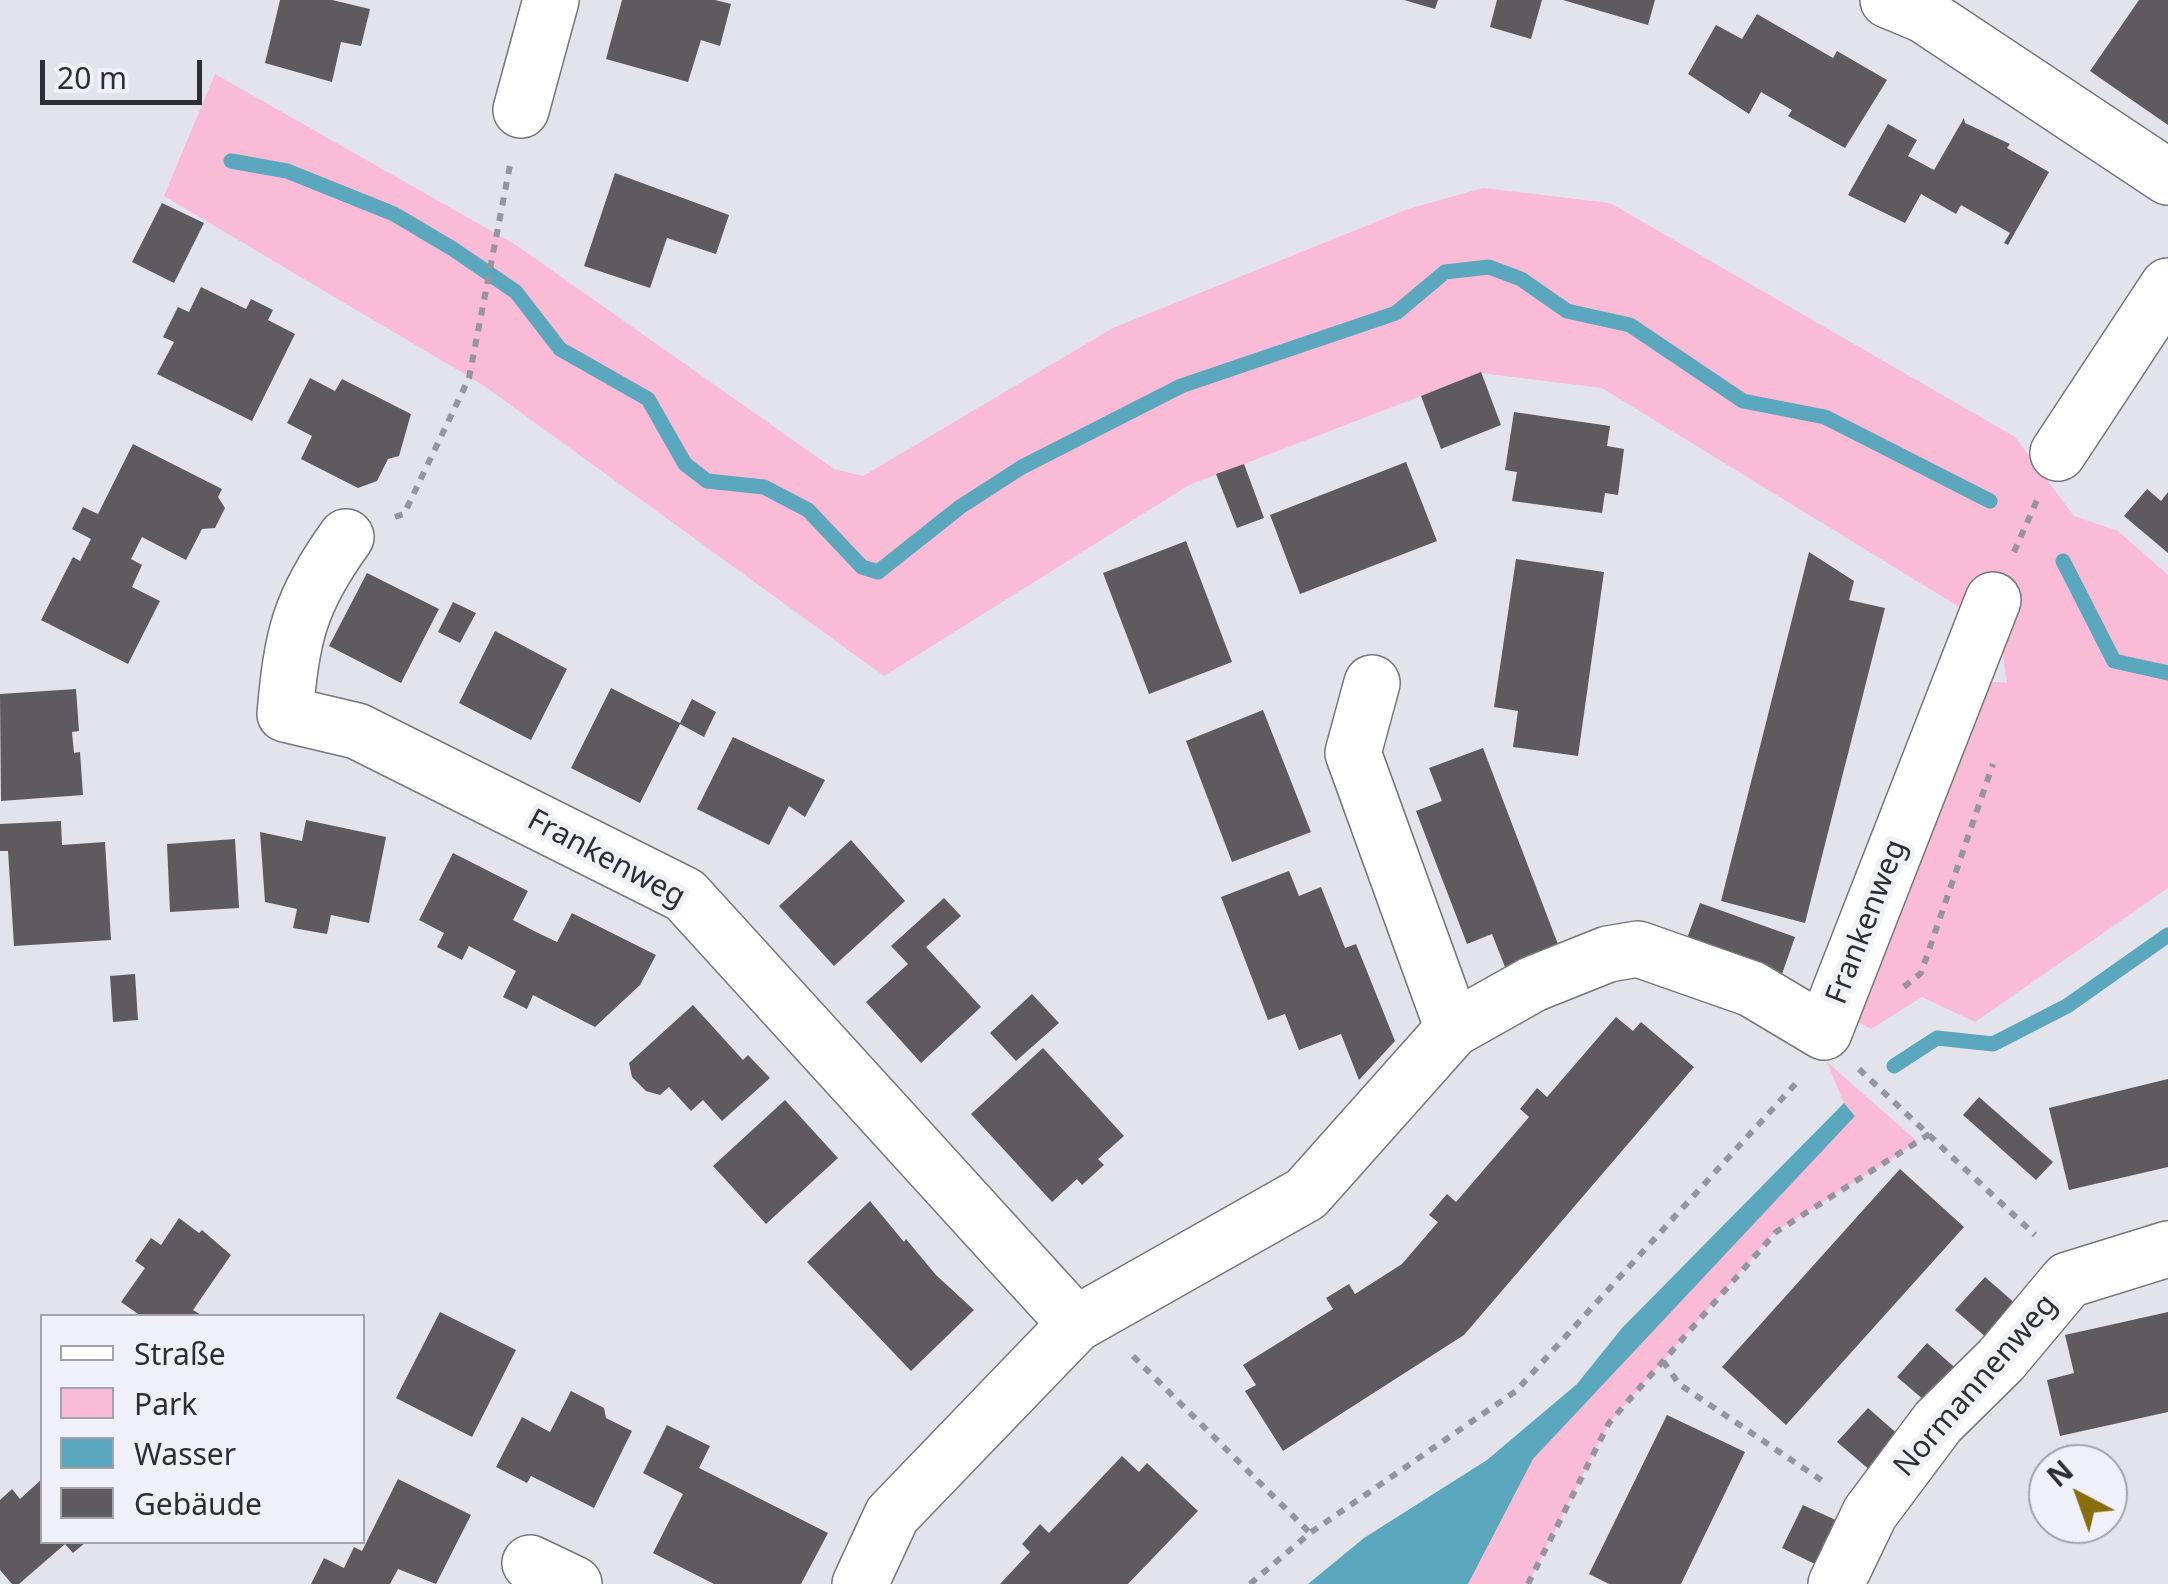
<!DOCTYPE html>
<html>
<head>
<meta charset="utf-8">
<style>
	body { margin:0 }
	#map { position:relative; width:2168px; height:1584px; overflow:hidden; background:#e3e3eb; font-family:"Noto Sans",sans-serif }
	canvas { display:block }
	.legend { position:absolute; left:40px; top:1314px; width:325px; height:230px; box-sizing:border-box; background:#f0f0f8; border:2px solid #a2a2a9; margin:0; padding:12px 18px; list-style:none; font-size:30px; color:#2e2e32 }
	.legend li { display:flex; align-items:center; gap:20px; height:50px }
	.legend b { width:50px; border:2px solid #a2a2a9 }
	.north { position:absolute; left:2028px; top:1444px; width:100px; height:100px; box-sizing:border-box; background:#f0f0f8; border:2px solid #a2a2a9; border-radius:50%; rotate:319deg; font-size:28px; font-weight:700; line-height:40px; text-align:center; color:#2e2e32 }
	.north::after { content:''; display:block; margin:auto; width:35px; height:45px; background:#896e0e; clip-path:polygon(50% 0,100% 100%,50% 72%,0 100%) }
	.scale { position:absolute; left:40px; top:60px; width:162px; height:45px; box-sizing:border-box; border:5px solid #2e2e32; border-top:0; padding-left:12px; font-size:30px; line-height:35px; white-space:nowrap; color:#2e2e32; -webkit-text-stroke:8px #f0f0f8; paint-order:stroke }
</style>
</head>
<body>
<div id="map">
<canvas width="2168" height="1584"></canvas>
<ul class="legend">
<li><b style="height:12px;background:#fff"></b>Straße</li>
<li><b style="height:28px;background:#f9bbd5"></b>Park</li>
<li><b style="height:28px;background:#5ba7bd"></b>Wasser</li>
<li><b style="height:28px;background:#5e5a60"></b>Gebäude</li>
</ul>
<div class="north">N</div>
<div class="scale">20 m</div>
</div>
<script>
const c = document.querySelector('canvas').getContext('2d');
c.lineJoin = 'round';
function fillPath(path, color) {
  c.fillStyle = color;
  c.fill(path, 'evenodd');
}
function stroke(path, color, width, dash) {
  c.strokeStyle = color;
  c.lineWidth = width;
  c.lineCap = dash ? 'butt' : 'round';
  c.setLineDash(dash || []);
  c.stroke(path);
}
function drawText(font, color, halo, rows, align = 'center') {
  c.font = font + ' "Noto Sans",sans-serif';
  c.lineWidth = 10;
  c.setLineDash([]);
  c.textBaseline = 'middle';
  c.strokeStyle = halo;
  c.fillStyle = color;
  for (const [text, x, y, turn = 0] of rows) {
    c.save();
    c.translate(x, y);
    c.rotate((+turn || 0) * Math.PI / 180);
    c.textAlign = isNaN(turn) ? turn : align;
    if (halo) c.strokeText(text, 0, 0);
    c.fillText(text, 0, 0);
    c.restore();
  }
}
const green = new Path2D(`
	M 215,74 L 516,245 L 834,469 L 863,476 L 1113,328 L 1408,209 L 1483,188 L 1610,203 L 2015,437 L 2074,516 L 2118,531 L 2168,575 L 2168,888 L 1975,1022 L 1922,997 L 1871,1029 L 1853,1019 L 1984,681 L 2007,683 L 2000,632 L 1602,388 L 1481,373 L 1189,485 L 884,676 L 483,385 L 164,196 Z
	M 1827,1062 L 1918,1142 L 1775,1232 L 1609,1423 L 1528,1584 L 1468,1584 L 1533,1459 L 1855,1115 L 1844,1103 Z`);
const water = new Path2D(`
	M 1844,1103 L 1855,1116 L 1533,1459 L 1468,1584 L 1308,1584 L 1364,1538 L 1487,1460 L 1577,1384 L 1622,1328 Z`);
const stream = new Path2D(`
	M 231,161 L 287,171 L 394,214 L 453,249 L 516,292 L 560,349 L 648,399 L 685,464 L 707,481 L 764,487 L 808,510 L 862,567 L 878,572 L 960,507 L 1022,467 L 1181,386 L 1396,313 L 1445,272 L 1489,267 L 1521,279 L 1567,311 L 1630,325 L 1743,401 L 1825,417 L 1990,501
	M 2063,561 L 2114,661 L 2168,673
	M 1894,1066 L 1937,1038 L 1993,1044 L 2067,1006 L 2168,935`);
const building = new Path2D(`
	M 280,0 L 332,0 L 370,9 L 361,46 L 341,42 L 332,82 L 265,63 Z
	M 622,0 L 715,0 L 731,4 L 720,46 L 701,40 L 688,82 L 606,59 Z
	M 1404,0 L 1438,0 L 1435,9 Z
	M 1497,0 L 1542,0 L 1531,39 L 1490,27 Z
	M 1563,0 L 1655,0 L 1648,25 Z
	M 2139,0 L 2168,0 L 2168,125 L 2090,71 Z
	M 1757,14 L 1833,58 L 1837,51 L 1887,80 L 1845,148 L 1788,116 L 1792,110 L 1761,92 L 1749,114 L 1688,74 L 1716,25 L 1742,39 Z
	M 1964,118 L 1965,123 L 2010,144 L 2007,148 L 2049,172 L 2008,245 L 2004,243 L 2010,233 L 1961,205 L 1956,214 L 1921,194 L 1905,223 L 1848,195 L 1888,124 L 1917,140 L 1908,156 L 1934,170 Z
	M 615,173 L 729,215 L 716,254 L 667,238 L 650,288 L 584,266 Z
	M 162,203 L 204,223 L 174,283 L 132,262 Z
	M 201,287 L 246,309 L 251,299 L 273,310 L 268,320 L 295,334 L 252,421 L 157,374 L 174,342 L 163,337 L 178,307 L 189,312 Z
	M 1481,372 L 1501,425 L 1441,449 L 1421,396 Z
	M 310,378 L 335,391 L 342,379 L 411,414 L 399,456 L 388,459 L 377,481 L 358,488 L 301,459 L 312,436 L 287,423 Z
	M 1514,412 L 1610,426 L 1607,446 L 1624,449 L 1618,495 L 1605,493 L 1602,513 L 1512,501 L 1517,472 L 1505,470 Z
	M 133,444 L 222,489 L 218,497 L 225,508 L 215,528 L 202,529 L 186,560 L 142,537 L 131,559 L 142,565 L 132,587 L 160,601 L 128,664 L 41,620 L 73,557 L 80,561 L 91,539 L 72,529 L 83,507 L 98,514 Z
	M 1406,462 L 1437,541 L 1300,594 L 1270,515 Z
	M 1244,464 L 1264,518 L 1237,528 L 1216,474 Z
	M 2147,489 L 2161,501 L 2168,492 L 2168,553 L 2124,516 Z
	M 1186,541 L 1232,662 L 1149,694 L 1103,573 Z
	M 1809,552 L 1854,581 L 1849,600 L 1885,608 L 1805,923 L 1721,901 Z
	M 1516,559 L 1604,572 L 1578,756 L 1513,747 L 1518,711 L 1494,707 Z
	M 367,573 L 439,609 L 401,683 L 329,646 Z
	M 453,602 L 476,613 L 460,643 L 438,632 Z
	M 495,631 L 567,669 L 531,740 L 459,703 Z
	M 611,688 L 680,723 L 692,699 L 716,712 L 704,737 L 680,724 L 640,803 L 571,768 Z
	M 76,689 L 79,731 L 72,732 L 74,753 L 80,752 L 83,795 L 1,801 L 0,694 Z
	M 1263,710 L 1311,832 L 1232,862 L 1186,741 Z
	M 733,737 L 825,780 L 805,817 L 789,806 L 769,845 L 697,809 Z
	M 1483,748 L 1559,947 L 1505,967 L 1492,934 L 1467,944 L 1416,811 L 1442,801 L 1429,768 Z
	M 306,820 L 386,837 L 369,923 L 331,915 L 327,934 L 293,928 L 297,909 L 265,902 L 260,832 L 302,841 Z
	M 61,821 L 62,845 L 105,842 L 111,940 L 14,946 L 8,851 L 0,851 L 0,824 Z
	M 235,839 L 239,908 L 170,912 L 167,844 Z
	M 851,840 L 905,901 L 834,966 L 779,906 Z
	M 453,853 L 528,891 L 513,920 L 536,932 L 557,942 L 572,913 L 656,955 L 640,985 L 595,1027 L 533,995 L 527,1009 L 503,997 L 516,971 L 469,946 L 462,960 L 437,947 L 444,933 L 419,920 Z
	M 1289,871 L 1299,896 L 1321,887 L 1345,948 L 1356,944 L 1395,1041 L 1359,1080 L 1341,1034 L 1299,1050 L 1285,1014 L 1268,1020 L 1221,897 Z
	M 944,898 L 961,916 L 926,947 L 981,1007 L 921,1063 L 866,1002 L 908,964 L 891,946 Z
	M 1700,903 L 1795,937 L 1782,974 L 1686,941 Z
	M 135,974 L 138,1020 L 113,1022 L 110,976 Z
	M 1032,994 L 1059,1023 L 1016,1061 L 990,1033 Z
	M 693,1005 L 743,1060 L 748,1055 L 770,1078 L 722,1121 L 703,1100 L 691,1111 L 669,1087 L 660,1095 L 646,1091 L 632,1077 L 629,1063 Z
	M 1616,1017 L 1633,1031 L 1641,1022 L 1694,1067 L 1464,1335 L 1283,1451 L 1245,1391 L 1256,1385 L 1243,1365 L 1333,1309 L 1326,1298 L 1349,1284 L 1355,1294 L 1402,1264 L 1438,1222 L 1429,1215 L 1447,1194 L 1456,1202 L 1529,1117 L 1520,1109 L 1537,1088 L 1547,1097 Z
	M 1043,1048 L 1124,1136 L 1098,1159 L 1104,1165 L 1082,1185 L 1077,1179 L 1052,1202 L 971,1114 Z
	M 2168,1079 L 2168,1167 L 2069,1190 L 2049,1108 Z
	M 1979,1097 L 2053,1162 L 2036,1180 L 1963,1115 Z
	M 785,1100 L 838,1158 L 766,1224 L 713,1166 Z
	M 1900,1169 L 1964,1227 L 1786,1425 L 1722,1367 Z
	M 870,1201 L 904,1242 L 906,1239 L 936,1275 L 974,1310 L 911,1371 L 807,1262 Z
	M 179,1218 L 199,1233 L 202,1230 L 231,1255 L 193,1310 L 203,1316 L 141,1316 L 121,1302 L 145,1268 L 135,1261 L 151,1238 L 161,1245 Z
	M 1985,1277 L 2017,1305 L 1988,1339 L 1955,1310 Z
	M 440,1312 L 516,1350 L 472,1437 L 396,1398 Z
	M 2168,1312 L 2168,1412 L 2060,1436 L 2047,1380 L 2074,1373 L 2065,1335 Z
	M 1927,1343 L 1960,1372 L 1931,1406 L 1897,1377 Z
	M 571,1391 L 604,1408 L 606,1418 L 632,1431 L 594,1508 L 531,1476 L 527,1483 L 496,1467 L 522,1417 L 550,1432 Z
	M 1868,1408 L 1901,1437 L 1871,1471 L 1837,1442 Z
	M 1667,1415 L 1745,1452 L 1681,1584 L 1609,1584 L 1589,1574 Z
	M 667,1425 L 710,1446 L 699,1468 L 828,1533 L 801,1584 L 714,1584 L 653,1553 L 683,1494 L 643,1473 Z
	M 1122,1456 L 1139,1472 L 1147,1463 L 1198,1511 L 1128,1584 L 1000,1584 L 1030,1552 L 1022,1544 L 1040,1524 L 1049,1533 Z
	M 42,1479 L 42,1542 L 86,1542 L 73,1553 L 65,1544 L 19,1584 L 12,1584 L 0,1570 L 0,1500 L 12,1489 L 20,1499 Z
	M 398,1479 L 471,1515 L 436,1584 L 398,1569 L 390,1584 L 311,1584 L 324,1558 L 344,1568 L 354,1547 L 362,1551 Z
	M 1803,1505 L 1840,1522 L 1819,1566 L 1782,1548 Z`);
const path = new Path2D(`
	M 395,517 L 404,514 L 469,378 L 511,160
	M 2014,552 L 2037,500
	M 1904,987 L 1921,973 L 1993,764
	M 1859,1069 L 2035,1235
	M 1133,1356 L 1310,1533
	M 1663,1361 L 1679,1384 L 1827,1484
	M 1250,1584 L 1310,1533 L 1516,1391 L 1799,1080
	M 1528,1584 L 1609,1423 L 1776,1232 L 1931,1133`);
const street = new Path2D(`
	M 1888,0 L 1924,15 L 2168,177
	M 521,110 L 551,0
	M 2058,453 L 2168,286
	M 346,537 C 299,602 292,636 285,714 L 357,731 L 685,895 L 1076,1324
	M 1372,683 L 1353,753 L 1453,1029
	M 530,1563 L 574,1584
	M 860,1584 L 892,1515 L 1076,1324 L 1306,1194 L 1453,1029 L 1533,984 L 1608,954 L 1638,949 L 1752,989 L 1824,1032 L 1993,600
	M 1836,1584 L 1870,1513 L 1938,1422 L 2001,1360 L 2068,1280 L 2168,1249`);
const streetNames = [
	["Frankenweg",606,859,28],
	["Frankenweg",1867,922,-69],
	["Normannenweg",1976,1386,-49]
];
fillPath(green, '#f9bbd5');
fillPath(water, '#5ba7bd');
stroke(stream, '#5ba7bd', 15);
fillPath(building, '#5e5a60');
stroke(street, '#75767d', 58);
stroke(path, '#95959b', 6, [8, 8]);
stroke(street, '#fff', 55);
drawText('30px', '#2e2e32', '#f0f0f8', streetNames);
</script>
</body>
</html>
